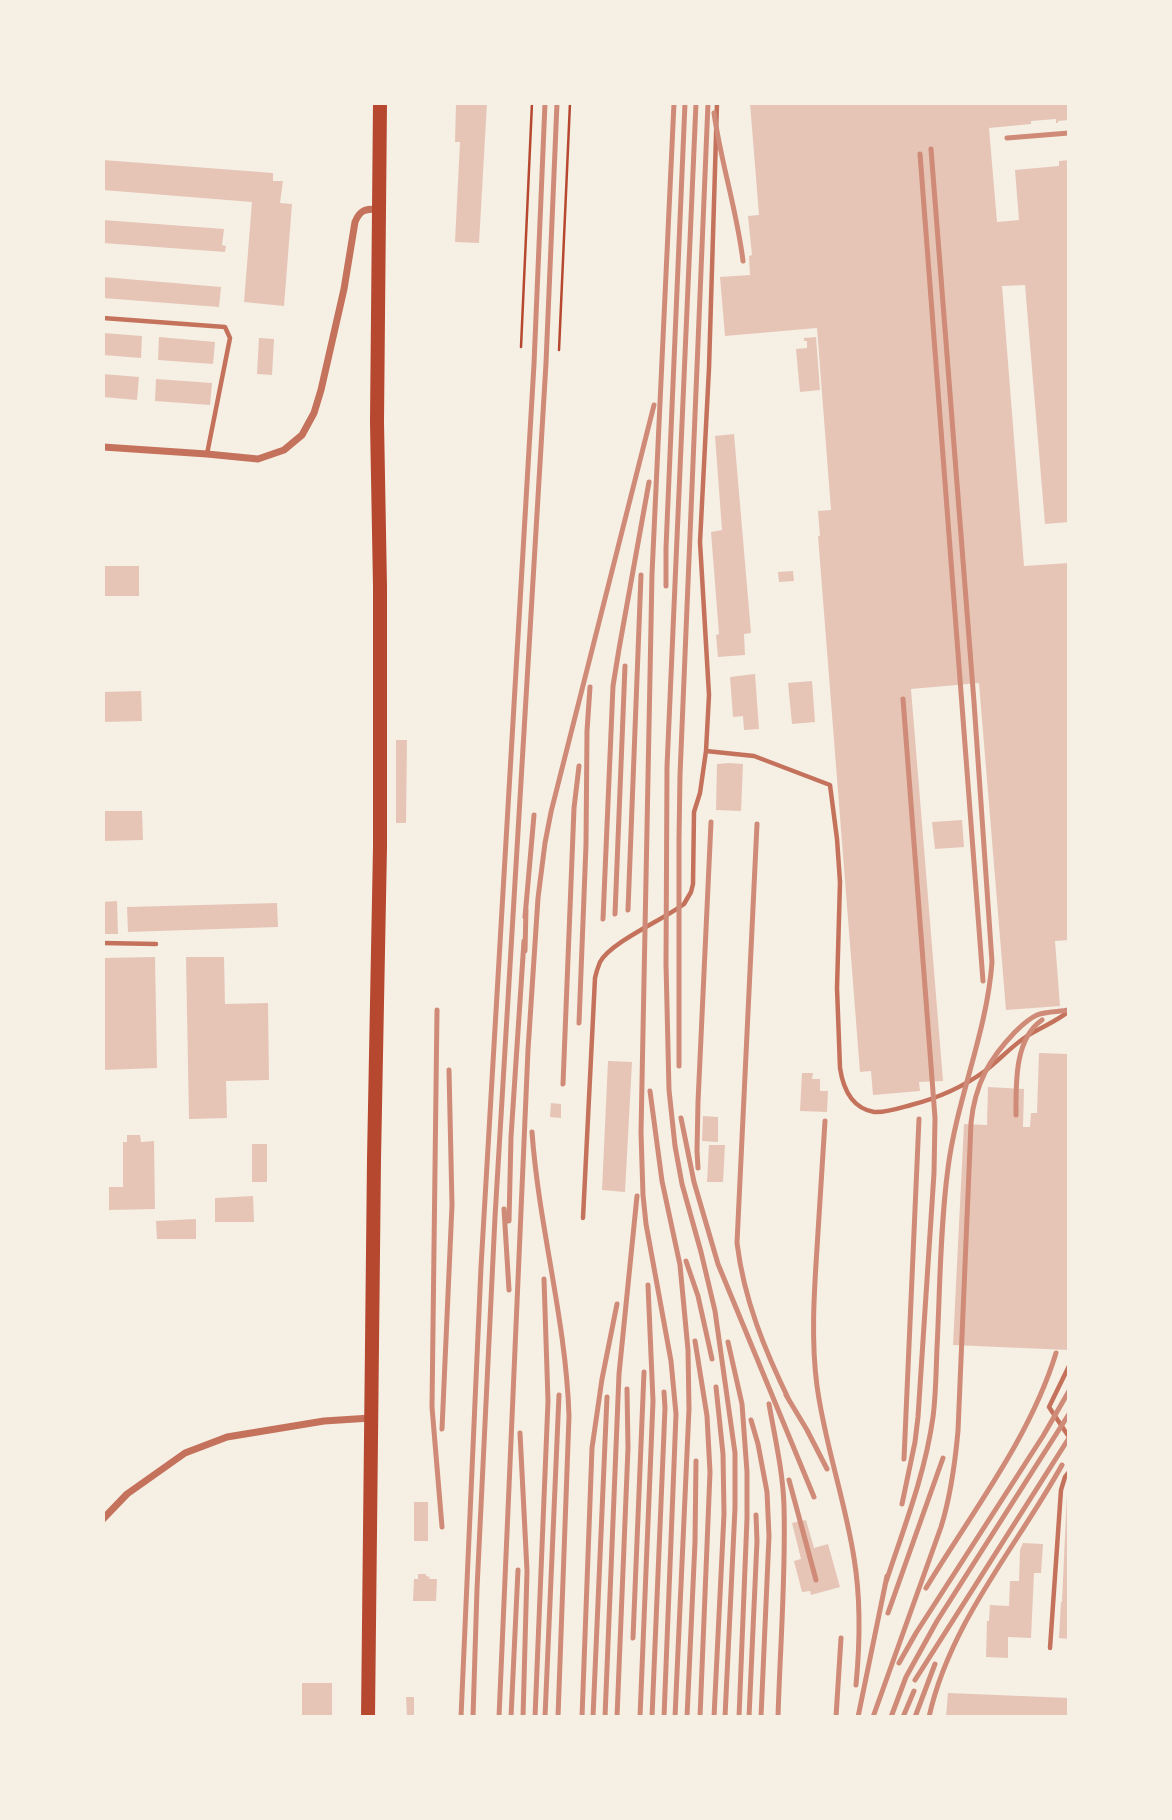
<!DOCTYPE html>
<html>
<head>
<meta charset="utf-8">
<style>
	body { margin:0 }
	#map { position:relative; width:1172px; height:1820px; overflow:hidden; background:#f6efe4; font-family:"Golos Text",sans-serif }
	canvas { display:block }
	.frame { position:absolute; inset:0; border:105px solid #f6efe4; pointer-events:none }
</style>
</head>
<body>
<div id="map">
<canvas width="1172" height="1820"></canvas>
<div class="frame"></div>
</div>
<script>
const c = document.querySelector('canvas').getContext('2d');
c.lineJoin = 'round';
function fillPath(path, color) {
  c.fillStyle = color;
  c.fill(path, 'evenodd');
}
function stroke(path, color, width, dash) {
  c.strokeStyle = color;
  c.lineWidth = width;
  c.lineCap = dash ? 'butt' : 'round';
  c.setLineDash(dash || []);
  c.stroke(path);
}
const building = new Path2D(`
	M 456,103 L 487,103 L 479,243 L 455,242 L 460,142 L 455,142 Z
	M 750,103 L 1069,103 L 1069,120 L 1058,121 L 1058,123 L 1056,123 L 1056,119 L 1031,121 L 1031,124 L 989,128 L 997,222 L 1019,220 L 1015,170 L 1059,166 L 1059,161 L 1069,160 L 1069,522 L 1045,524 L 1025,285 L 1002,286 L 1024,566 L 1069,563 L 1069,940 L 1055,941 L 1060,1006 L 1006,1010 L 979,683 L 911,689 L 943,1081 L 919,1082 L 920,1091 L 873,1095 L 871,1071 L 860,1072 L 818,536 L 820,536 L 818,511 L 831,510 L 817,328 L 725,336 L 720,277 L 750,275 L 749,256 L 752,255 L 748,216 L 759,215 Z
	M 103,160 L 273,173 L 273,181 L 283,181 L 280,203 L 292,204 L 284,306 L 244,302 L 252,202 L 103,190 Z
	M 103,220 L 224,229 L 222,245 L 226,246 L 225,252 L 103,243 Z
	M 103,277 L 221,287 L 219,307 L 103,298 Z
	M 103,333 L 142,336 L 141,358 L 103,355 Z
	M 159,337 L 215,342 L 213,364 L 158,360 Z
	M 816,337 L 820,390 L 800,392 L 796,349 L 807,348 L 807,341 L 804,341 L 804,338 Z
	M 259,338 L 274,339 L 272,375 L 257,374 Z
	M 103,374 L 139,377 L 137,400 L 103,397 Z
	M 156,379 L 212,383 L 210,405 L 155,401 Z
	M 734,434 L 751,633 L 744,634 L 745,655 L 718,657 L 716,635 L 719,634 L 711,532 L 722,530 L 715,436 Z
	M 103,566 L 139,566 L 139,596 L 103,596 Z
	M 793,571 L 794,581 L 779,582 L 778,572 Z
	M 755,674 L 759,729 L 744,730 L 743,716 L 733,717 L 730,677 Z
	M 812,681 L 815,722 L 792,724 L 788,683 Z
	M 141,691 L 142,721 L 103,722 L 103,692 Z
	M 396,740 L 407,740 L 406,823 L 396,823 Z
	M 729,763 L 743,764 L 741,811 L 716,810 L 717,764 Z
	M 103,811 L 142,811 L 143,840 L 103,841 Z
	M 962,820 L 964,847 L 935,849 L 932,822 Z
	M 117,901 L 118,934 L 103,934 L 103,902 Z
	M 277,903 L 278,927 L 128,932 L 127,907 Z
	M 155,957 L 157,1068 L 103,1070 L 103,958 Z
	M 186,957 L 224,957 L 225,1004 L 268,1003 L 269,1080 L 226,1081 L 227,1118 L 189,1119 Z
	M 1039,1053 L 1069,1054 L 1069,1350 L 953,1345 L 964,1124 L 987,1125 L 988,1087 L 1024,1089 L 1023,1127 L 1030,1127 L 1031,1113 L 1037,1113 Z
	M 608,1061 L 632,1062 L 625,1192 L 602,1190 Z
	M 802,1073 L 813,1073 L 812,1079 L 820,1079 L 820,1091 L 828,1091 L 827,1112 L 800,1111 Z
	M 551,1103 L 561,1104 L 561,1118 L 550,1117 Z
	M 703,1116 L 718,1117 L 718,1142 L 702,1141 Z
	M 127,1135 L 140,1135 L 141,1142 L 154,1141 L 155,1209 L 109,1210 L 109,1187 L 123,1187 L 123,1142 L 127,1142 Z
	M 252,1144 L 267,1144 L 267,1182 L 252,1182 Z
	M 709,1145 L 725,1145 L 723,1182 L 707,1182 Z
	M 253,1196 L 254,1222 L 215,1222 L 215,1198 Z
	M 196,1219 L 196,1239 L 157,1239 L 156,1221 Z
	M 1067,1493 L 1069,1493 L 1069,1639 L 1059,1638 L 1061,1602 L 1062,1602 Z
	M 414,1502 L 428,1502 L 428,1541 L 414,1541 Z
	M 806,1520 L 814,1548 L 828,1544 L 840,1587 L 811,1595 L 810,1591 L 802,1592 L 794,1561 L 801,1559 L 792,1523 Z
	M 1023,1543 L 1043,1544 L 1041,1573 L 1034,1573 L 1031,1638 L 1008,1637 L 1008,1658 L 986,1657 L 987,1621 L 989,1621 L 990,1605 L 1009,1606 L 1010,1581 L 1019,1581 L 1020,1550 Z
	M 418,1574 L 426,1574 L 426,1576 L 430,1577 L 429,1579 L 437,1579 L 436,1601 L 413,1601 L 414,1579 L 418,1579 Z
	M 302,1683 L 332,1683 L 332,1717 L 302,1717 Z
	M 948,1693 L 1069,1698 L 1069,1717 L 946,1717 Z
	M 406,1697 L 414,1697 L 414,1717 L 407,1717 Z`);
const path = new Path2D(`
	M 521,347 L 532,103
	M 559,350 L 570,103`);
const service = new Path2D(`
	M 103,318 L 225,327 L 230,338 L 207,454
	M 706,751 L 754,756 L 830,785 L 837,839 L 840,882 L 837,988 L 840,1068 C 843,1088 851,1108 874,1112 C 886,1113 900,1108 911,1105 C 938,1098 963,1087 985,1071 C 999,1060 1012,1046 1027,1036 C 1041,1027 1056,1022 1069,1011
	M 103,943 L 156,944
	M 583,1218 L 595,978 C 596,973 598,967 600,962 C 611,942 663,920 684,904 L 691,892 L 693,884 L 694,812 L 700,793 L 706,751 L 709,695 L 700,542 L 709,368 L 717,103
	M 1069,1366 L 1049,1407 L 1069,1437
	M 1050,1648 L 1061,1490 L 1065,1477 L 1069,1472`);
const minor = new Path2D(`
	M 103,447 L 207,454 L 258,459 L 284,450 L 302,435 L 314,413 L 321,390 L 344,289 L 355,222 C 360,210 365,209 377,209
	M 103,1519 L 127,1494 L 185,1453 L 227,1437 L 324,1421 L 371,1418`);
const secondary = new Path2D(`
	M 368,1717 L 374,1159 L 380,847 L 380,587 L 377,422 L 380,103`);
const rail = new Path2D(`
	M 696,103 L 667,767 L 666,964 L 669,1090 L 675,1146 L 682,1184 L 701,1252 L 715,1311 L 735,1453 L 735,1508 L 725,1717
	M 714,113 C 721,163 737,211 743,261
	M 1007,138 L 1069,133
	M 920,154 L 983,981
	M 666,586 L 666,548 L 685,103
	M 757,824 L 737,1243 C 744,1300 765,1351 790,1402
	M 628,910 L 641,575
	M 615,914 L 625,666
	M 525,917 L 534,815
	M 603,919 L 613,686 L 619,649 L 649,482
	M 525,951 L 526,909
	M 437,1010 L 432,1407 L 442,1527
	M 579,1023 L 586,845 L 587,731 L 590,687
	M 679,1066 L 679,839 L 680,775 L 708,103
	M 563,1084 L 574,808 L 579,766
	M 650,1091 L 662,1181 L 680,1265 L 688,1350 L 689,1409 L 675,1717
	M 1016,1115 C 1016,1085 1014,1039 1042,1020
	M 681,1118 L 694,1182 L 718,1264 L 814,1497
	M 825,1121 C 822,1163 820,1206 817,1248 C 814,1294 811,1341 817,1386 C 825,1445 845,1500 854,1558 C 861,1600 860,1643 856,1685
	M 532,1132 C 539,1228 566,1320 569,1416 L 558,1717
	M 698,1168 L 697,1151 L 698,1102 L 711,822
	M 504,1209 L 509,1290
	M 509,1221 L 511,1137 L 524,941
	M 686,1261 L 698,1296 L 712,1359
	M 695,1341 L 707,1416 L 710,1472 L 700,1717
	M 728,1342 L 742,1404 L 747,1472 L 747,1518 L 739,1717
	M 786,1395 L 807,1430 L 827,1469
	M 769,1404 C 775,1438 783,1472 784,1506 C 786,1576 780,1647 778,1717
	M 751,1420 L 758,1444 L 767,1492 L 769,1536 L 761,1717
	M 442,1429 L 452,1205 L 449,1070
	M 520,1433 L 527,1571 L 523,1717
	M 904,1459 L 919,1119
	M 789,1480 L 816,1580
	M 902,1504 L 915,1442 L 918,1417 L 934,1173 L 935,1118 L 903,699
	M 885,1585 C 903,1530 925,1475 933,1417 C 936,1394 936,1371 937,1348 C 940,1289 940,1228 948,1168 C 957,1098 987,1032 992,962 L 974,702 L 931,149
	M 926,1588 C 972,1512 1030,1438 1056,1353
	M 888,1613 L 943,1458
	M 633,1638 L 644,1372
	M 899,1663 L 916,1633 L 1043,1436 L 1069,1391
	M 915,1680 L 1069,1438
	M 461,1717 L 481,1267 L 534,364 L 545,103
	M 473,1717 L 477,1589 L 495,1217 L 546,363 L 557,103
	M 499,1717 L 528,1050 L 538,898 L 545,843 L 551,812 L 654,405
	M 511,1717 L 518,1570
	M 535,1717 L 548,1401 L 544,1279
	M 545,1717 L 559,1395
	M 582,1717 L 592,1448 L 602,1379 L 617,1304
	M 593,1717 L 607,1397
	M 605,1717 L 619,1374 L 637,1196
	M 617,1717 L 628,1448 L 627,1389
	M 640,1717 L 653,1401 L 648,1285
	M 652,1717 L 665,1408 L 664,1392
	M 664,1717 L 676,1414 L 671,1361 L 646,1224 L 643,1195 L 641,1133 L 652,574 L 674,103
	M 687,1717 L 695,1542 L 696,1461
	M 714,1717 L 724,1514 L 723,1454 L 716,1387
	M 749,1717 L 757,1541 L 756,1515
	M 836,1717 L 841,1638
	M 858,1717 L 887,1576
	M 873,1717 L 941,1527 C 951,1495 955,1464 958,1431 L 971,1123 C 975,1084 989,1059 1015,1032 C 1022,1025 1028,1019 1037,1015 C 1046,1011 1058,1012 1069,1010
	M 891,1717 L 906,1677 L 937,1621 L 1069,1414
	M 903,1717 L 914,1691
	M 915,1717 L 935,1664
	M 929,1717 C 950,1622 1016,1548 1062,1465`);
fillPath(building, '#e6c5b7');
stroke(path, '#b5482f', 2.5);
stroke(service, '#c5725c', 4.5);
stroke(minor, '#c5725c', 7);
stroke(secondary, '#b5482f', 14);
stroke(rail, '#cf8b77', 5);
</script>
</body>
</html>
